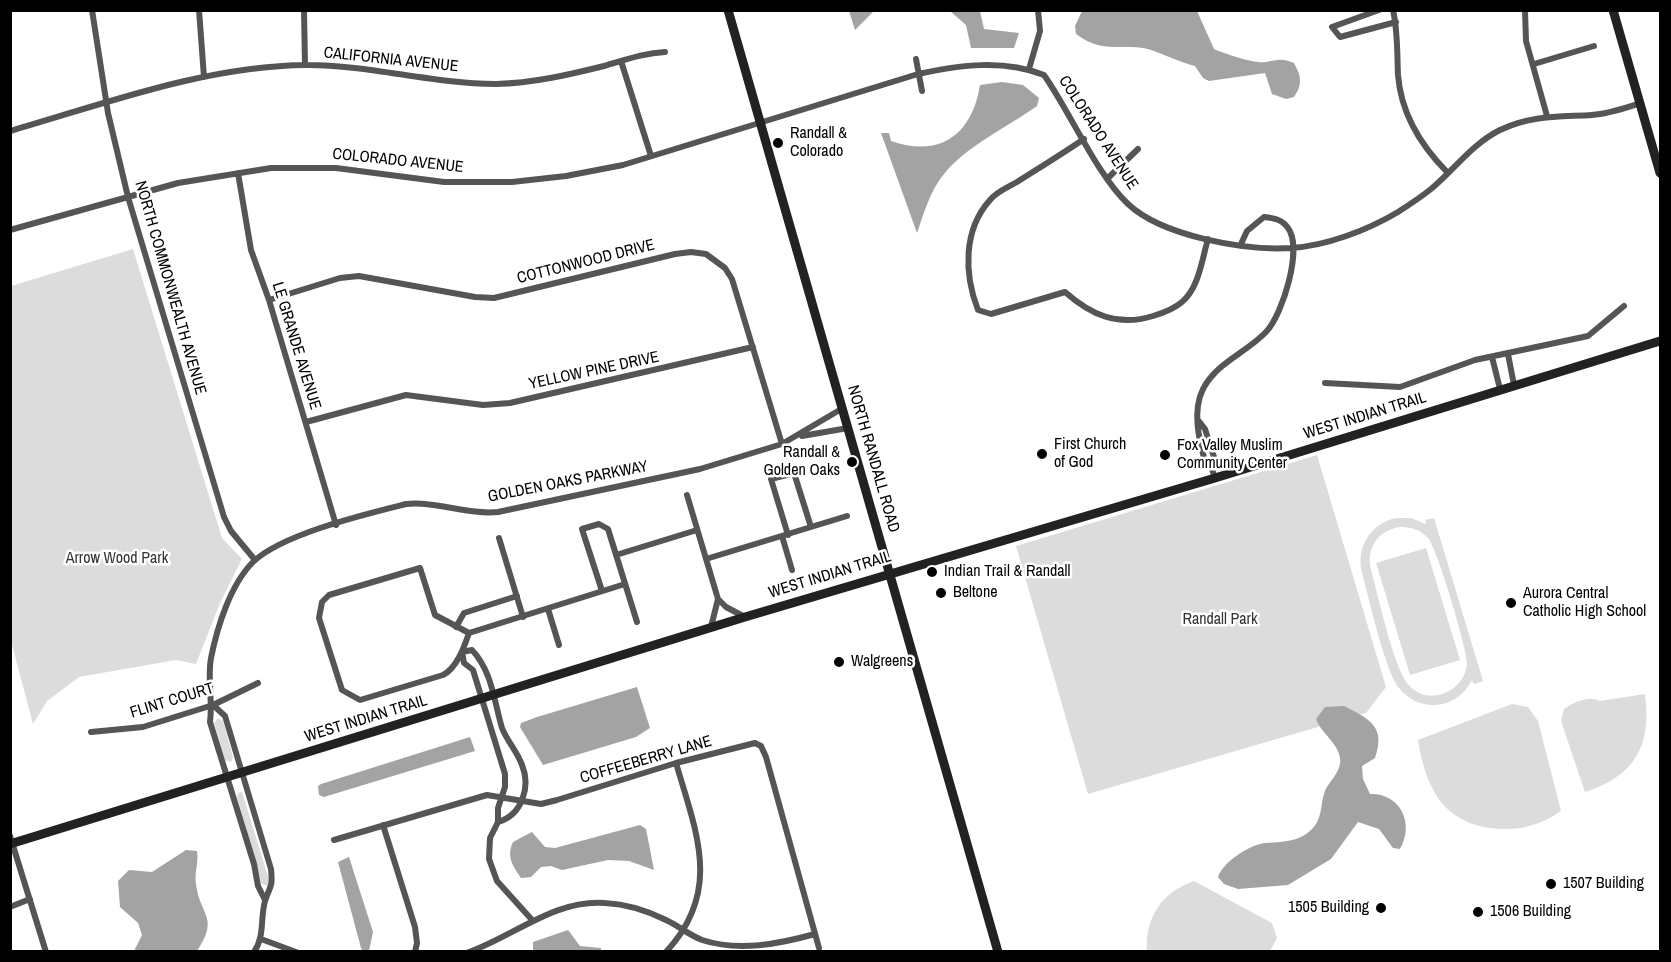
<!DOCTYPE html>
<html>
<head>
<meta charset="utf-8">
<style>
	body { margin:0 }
	#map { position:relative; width:1671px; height:962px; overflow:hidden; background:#fff; font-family:"Archivo Narrow",sans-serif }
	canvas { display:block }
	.frame { position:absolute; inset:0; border:12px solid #000; pointer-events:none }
</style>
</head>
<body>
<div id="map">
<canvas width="1671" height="962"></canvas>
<div class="frame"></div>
</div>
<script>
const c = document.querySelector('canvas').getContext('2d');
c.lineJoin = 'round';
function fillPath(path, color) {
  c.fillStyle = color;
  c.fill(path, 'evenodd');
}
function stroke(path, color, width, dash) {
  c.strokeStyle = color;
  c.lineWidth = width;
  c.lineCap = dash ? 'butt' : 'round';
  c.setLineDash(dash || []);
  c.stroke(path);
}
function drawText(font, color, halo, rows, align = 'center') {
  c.font = font + ' "Archivo Narrow",sans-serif';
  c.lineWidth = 5;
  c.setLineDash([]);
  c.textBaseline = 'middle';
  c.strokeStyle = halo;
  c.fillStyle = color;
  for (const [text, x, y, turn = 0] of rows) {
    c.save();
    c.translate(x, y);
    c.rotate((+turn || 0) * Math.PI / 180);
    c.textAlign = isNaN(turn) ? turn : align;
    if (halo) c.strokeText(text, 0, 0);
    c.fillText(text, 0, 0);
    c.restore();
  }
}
const green = new Path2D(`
	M 133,249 L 222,538 L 242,559 L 220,603 L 196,664 L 176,660 L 79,677 L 47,701 L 33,724 L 11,641 L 11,286 Z
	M 1317,455 L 1386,687 L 1366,713 L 1088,794 L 1016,546 Z
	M 1396,518 L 1411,518 L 1426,524 L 1425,520 L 1434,518 L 1483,681 L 1474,684 L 1472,680 C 1465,694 1452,704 1436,705 C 1421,706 1408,699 1399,688 C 1385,671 1369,598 1362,573 C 1356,547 1370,524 1396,518 ZM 1399,527 C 1410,527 1420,529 1428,538 C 1437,548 1467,649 1467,663 C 1465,693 1426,708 1407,683 C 1393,665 1378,595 1371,570 C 1366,549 1377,531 1399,527 Z
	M 1426,548 L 1460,660 L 1410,675 L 1376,563 Z
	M 1645,694 C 1652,745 1635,776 1585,792 L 1561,721 L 1564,709 C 1574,702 1588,695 1600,701 Z
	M 1512,704 L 1528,707 L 1538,721 L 1561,811 C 1542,824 1524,830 1500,829 C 1445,826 1426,790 1418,740 Z
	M 218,718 L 223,721 L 233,757 L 231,762 L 225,760 L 214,723 Z
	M 242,792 L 270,883 L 267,886 L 261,883 L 237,797 L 238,793 Z
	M 1194,881 L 1272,923 L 1277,938 L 1270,951 L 1147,951 C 1145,917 1162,892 1194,881 Z`);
const water = new Path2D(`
	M 849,11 L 849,10 L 874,11 L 855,30 Z
	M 950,11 L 980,11 L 984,29 L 1019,33 L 1014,48 L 971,48 L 966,25 Z
	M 1082,11 L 1197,11 L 1214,49 C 1226,54 1254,64 1266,62 C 1278,60 1282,58 1294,63 C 1301,76 1303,84 1294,97 L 1286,99 L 1272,94 L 1265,73 L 1209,81 L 1203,78 L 1195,66 C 1180,62 1168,56 1154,51 C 1127,41 1104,56 1076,34 L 1075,26 Z
	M 1002,82 L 1023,85 L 1039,98 L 1037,106 C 1009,126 965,147 944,174 C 930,191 924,213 917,233 L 881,133 L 889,133 L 891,141 C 940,158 972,135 980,85 Z
	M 637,687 L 650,728 L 636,737 L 543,765 L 520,727 L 521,723 L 537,717 Z
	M 1344,706 C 1370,719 1386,727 1375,758 L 1362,766 L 1363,779 L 1370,794 C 1400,793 1415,823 1400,849 L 1393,848 L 1379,829 L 1358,822 L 1331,859 L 1288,885 L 1238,889 L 1224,884 L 1218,877 C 1223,862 1249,845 1265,843 C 1281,842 1300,842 1312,829 C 1323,818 1320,804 1325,791 C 1330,780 1342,771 1340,758 C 1338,743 1321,733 1316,719 L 1325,707 Z
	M 470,737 L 475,751 L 324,797 L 319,795 L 318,786 L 321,784 Z
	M 640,825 L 646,829 L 654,870 L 629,861 L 608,860 L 562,870 L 551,866 L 541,867 L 531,877 L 521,878 C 513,866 506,857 513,842 L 532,832 L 545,847 L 555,848 Z
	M 186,850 L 197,851 C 199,863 194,873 196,884 C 200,916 220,917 197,951 L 134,951 L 142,935 L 138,923 L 120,907 L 118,881 L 129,870 L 152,872 Z
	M 349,857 L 373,932 L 369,951 L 363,951 L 361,948 L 338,862 Z
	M 568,930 L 580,946 L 601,948 L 601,951 L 533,950 L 533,942 Z`);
const street = new Path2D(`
	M 92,10 L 108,113 L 128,197 L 224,517 L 231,531 L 255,560
	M 199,10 L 204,77
	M 304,10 L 305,65
	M 1379,10 L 1332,27 L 1340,37 L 1396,22
	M 1393,10 C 1398,32 1397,54 1398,75 C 1401,114 1421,146 1448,173
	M 1525,10 L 1526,41 L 1547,116
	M 916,59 L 922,91
	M 621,61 L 651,156
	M 1534,64 L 1594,46
	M 1029,69 L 1040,31 L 1038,10
	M 10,131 C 107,103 205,66 307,65 C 371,65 433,84 496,84 C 533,83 568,75 604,66 C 625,60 644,53 665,52
	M 1084,139 C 1062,154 1039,168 1017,182 C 1008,187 996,192 990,200 C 963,230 964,274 978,310 L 991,314 L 1065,292 C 1091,315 1118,327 1153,316 C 1163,313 1174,309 1182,302 C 1199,288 1202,259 1208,239
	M 238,173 L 251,250 L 269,300 L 336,525
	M 1108,178 L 1138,149
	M 10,230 L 178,183 L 271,168 L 336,168 L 444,182 L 512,182 L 566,176 L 623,165 L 918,74 C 960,65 1003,59 1044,75 C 1070,112 1097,175 1128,204 C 1162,236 1245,251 1291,248 C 1326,246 1368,230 1398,212 C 1409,205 1421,197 1431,189 C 1455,169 1472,144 1500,130 C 1531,115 1559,117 1592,115 C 1609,114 1625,108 1641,103
	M 269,300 L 340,278 L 359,276 L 475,297 L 494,298 L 675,254 L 691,252 L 706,254 L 725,268 L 732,279 L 782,444
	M 1508,354 L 1514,385
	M 1492,357 L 1500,389
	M 1325,383 L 1400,387 L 1475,360 L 1588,336 L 1624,306
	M 1198,420 L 1205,429 L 1214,457 L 1210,463
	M 306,422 L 406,395 L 483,405 L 510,403 L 753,347
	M 802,436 L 848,428
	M 1215,478 L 1210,463 L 1205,461 C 1199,440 1192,411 1203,389 C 1217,362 1246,353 1266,332 C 1283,314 1303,248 1288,228 C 1282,219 1273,218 1264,217 L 1247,231 L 1241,244
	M 687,495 L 718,599 L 711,627
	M 788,535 L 771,479 L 794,473 L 811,527
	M 782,536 L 792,570
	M 499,538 L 523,617
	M 616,555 L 697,530
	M 706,559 L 847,516
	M 420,568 L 435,615 L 469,633 C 464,647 457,668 443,675 L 360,700 L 342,690 L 319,618 L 322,602 L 329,595 Z
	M 602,591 L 582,529 L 599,524 L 608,529 L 637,622
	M 718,599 L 726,607 L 745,617
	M 548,609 L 559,645
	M 456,627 L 464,613 L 517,596
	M 469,633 L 625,584
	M 462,652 L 464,663 L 473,670 L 505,774 L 505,787 L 498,808 L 498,822 L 490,838 L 489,859 L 497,881 L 533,921
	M 462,652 L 472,650 C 492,671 494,701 502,728 C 507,741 517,751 522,765 C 531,787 522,815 498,822
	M 213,705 L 225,716 L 271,869 C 273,889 270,885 265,901 C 260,919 265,936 254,952
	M 91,732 L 143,727 L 213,705 L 258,683
	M 383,825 L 415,927 L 417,943 L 415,952
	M 10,836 L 46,952
	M 334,840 L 487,795 L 541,804 L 557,800 L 676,763 L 755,743 L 761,746 L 766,757 L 819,948
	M 265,900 L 258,886 L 254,864 L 210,722 C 213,700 207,680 211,658 C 217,628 230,585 253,562 C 282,534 366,514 406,504 C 437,501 467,515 498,512 L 700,469 L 782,444 L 843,408
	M 10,907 L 30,899
	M 261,939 L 296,952
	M 469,952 C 514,936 555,899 605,903 C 625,904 648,911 666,920 C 679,926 689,935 702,940 C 739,952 779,944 815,934
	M 666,952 C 723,891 696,832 676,763`);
const secondary = new Path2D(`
	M 728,10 L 998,952
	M 1613,10 L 1660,173
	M 10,844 L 745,617 L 1215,478 L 1660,341`);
const markers = [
	[778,143,6,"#000"],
	[1042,454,6,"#000"],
	[1165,455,6,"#000"],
	[852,462,6,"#000"],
	[932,572,6,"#000"],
	[941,593,6,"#000"],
	[1511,603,6,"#000"],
	[839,662,6,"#000"],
	[1551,884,6,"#000"],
	[1381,908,6,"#000"],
	[1478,912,6,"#000"]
];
const streetNames = [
	["CALIFORNIA AVENUE",391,60,6],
	["COLORADO AVENUE",1098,133,57],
	["COLORADO AVENUE",398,161,6],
	["COTTONWOOD DRIVE",586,262,-14],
	["NORTH COMMONWEALTH AVENUE",170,288,74],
	["LE GRANDE AVENUE",296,346,73],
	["YELLOW PINE DRIVE",594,371,-12],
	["WEST INDIAN TRAIL",1365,416,-17],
	["NORTH RANDALL ROAD",873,459,74],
	["GOLDEN OAKS PARKWAY",568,482,-11],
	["WEST INDIAN TRAIL",830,575,-17],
	["FLINT COURT",172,701,-17],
	["WEST INDIAN TRAIL",366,719,-17],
	["COFFEEBERRY LANE",646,760,-16]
];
const poiNames = [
	["Randall &",790,134],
	["Colorado",790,152],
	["First Church",1054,445],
	["of God",1054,463],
	["Fox Valley Muslim",1177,446],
	["Community Center",1177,464],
	["Randall &",840,453,"right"],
	["Golden Oaks",840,471,"right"],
	["Indian Trail & Randall",944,572],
	["Beltone",953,593],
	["Aurora Central",1523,594],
	["Catholic High School",1523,612],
	["Walgreens",851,662],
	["1507 Building",1563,884],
	["1505 Building",1369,908,"right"],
	["1506 Building",1490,912]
];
const parkNames = [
	["Arrow Wood Park",117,559],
	["Randall Park",1220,620]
];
fillPath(green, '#dcdcdc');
fillPath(water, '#a3a3a3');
stroke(street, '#555', 6);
stroke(secondary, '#222', 9);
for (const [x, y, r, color] of markers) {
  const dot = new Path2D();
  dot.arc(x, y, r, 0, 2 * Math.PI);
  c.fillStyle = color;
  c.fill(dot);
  stroke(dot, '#fff', 2);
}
drawText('16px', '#000', '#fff', streetNames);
drawText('16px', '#000', '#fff', poiNames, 'left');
drawText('16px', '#333', '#fff', parkNames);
</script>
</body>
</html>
